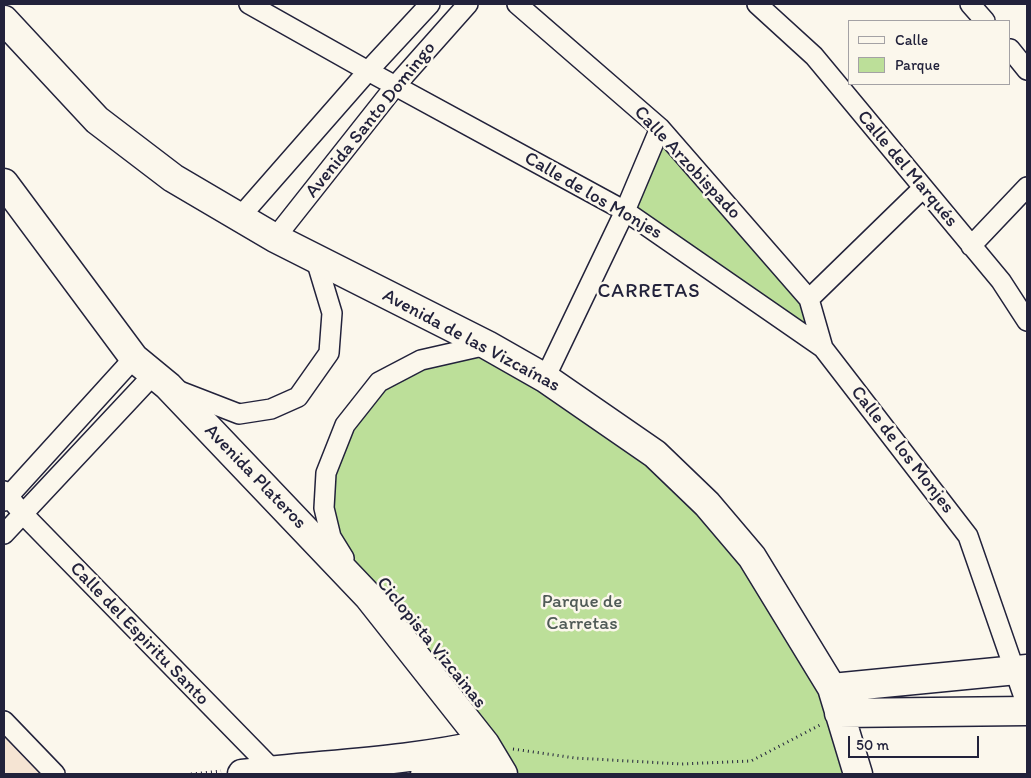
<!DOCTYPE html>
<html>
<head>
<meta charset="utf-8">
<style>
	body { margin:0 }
	#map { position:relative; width:1031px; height:778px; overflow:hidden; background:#fbf7ec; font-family:Itim,sans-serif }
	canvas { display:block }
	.frame { position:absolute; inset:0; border:5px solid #22223b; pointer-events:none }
	.legend { position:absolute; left:848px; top:20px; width:162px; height:65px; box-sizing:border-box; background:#fbf7ec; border:1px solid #a4a2a5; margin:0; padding:6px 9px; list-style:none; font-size:15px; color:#22223b }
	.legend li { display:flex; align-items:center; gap:10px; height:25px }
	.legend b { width:25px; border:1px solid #a4a2a5 }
	.scale { position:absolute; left:848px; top:736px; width:131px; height:22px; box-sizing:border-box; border:2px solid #22223b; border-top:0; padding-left:6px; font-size:15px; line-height:18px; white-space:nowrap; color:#22223b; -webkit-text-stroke:4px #fbf7ec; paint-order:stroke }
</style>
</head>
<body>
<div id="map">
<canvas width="1031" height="778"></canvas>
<div class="frame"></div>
<ul class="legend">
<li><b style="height:6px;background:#fbf7ec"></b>Calle</li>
<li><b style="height:14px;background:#bcdf99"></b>Parque</li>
</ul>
<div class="scale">50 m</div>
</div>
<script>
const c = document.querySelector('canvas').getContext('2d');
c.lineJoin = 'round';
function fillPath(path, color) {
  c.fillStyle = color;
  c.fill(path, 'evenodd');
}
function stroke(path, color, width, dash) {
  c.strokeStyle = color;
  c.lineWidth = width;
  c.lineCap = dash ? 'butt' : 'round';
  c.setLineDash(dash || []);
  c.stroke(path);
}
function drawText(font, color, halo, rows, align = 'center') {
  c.font = font + ' Itim,sans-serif';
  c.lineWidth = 5;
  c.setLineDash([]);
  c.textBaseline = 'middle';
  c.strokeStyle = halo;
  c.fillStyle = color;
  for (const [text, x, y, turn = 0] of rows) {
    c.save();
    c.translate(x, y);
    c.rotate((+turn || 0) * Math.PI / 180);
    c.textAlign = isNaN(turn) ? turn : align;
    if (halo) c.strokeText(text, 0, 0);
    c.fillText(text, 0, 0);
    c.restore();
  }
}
const built = new Path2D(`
	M 4,721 L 55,774 L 4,774 Z`);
const green = new Path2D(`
	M 660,128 L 809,299 L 823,348 L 625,211 Z
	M 487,345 L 545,378 L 699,507 L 832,688 L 858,774 L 503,774 L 331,537 L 326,473 L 379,382 Z`);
const path = new Path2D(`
	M 513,749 L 575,758 L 681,764 L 751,761 L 820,725
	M 191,774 L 221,771`);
const street = new Path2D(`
	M 249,4 L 368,71 L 625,211 L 823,348 L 968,536 L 1027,706
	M 517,4 L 660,128 L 809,299 L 823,348
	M 757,4 L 814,56 L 1001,281 L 1027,321
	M 970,4 L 985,21
	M 1010,49 L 1027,70
	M 240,217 L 368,71 L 430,4
	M 275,238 L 396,85 L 468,4
	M 971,246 L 1027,187
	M 809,299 L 923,188
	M 545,378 L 625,211 L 660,128
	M 177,390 L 239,414 L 271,409 L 298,397 L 329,353 L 332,313 L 316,260
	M 4,491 L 23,514 L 277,774
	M 4,501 L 134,358
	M 4,534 L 153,375
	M 344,558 L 331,537 L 324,508 L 326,473 L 345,425 L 379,382 L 421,360 L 487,345
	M 4,721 L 55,774`);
const secondary = new Path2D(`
	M 4,20 L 97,120 L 173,178 L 275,238 L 487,345 L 545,378 L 655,454 L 707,504 L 752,557 L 832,688 L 858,774
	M 4,183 L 134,358 L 168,386 L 368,596 L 485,744 L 503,774
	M 832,688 L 1027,669
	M 839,713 L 1027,711
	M 242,774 C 323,764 405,762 485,744
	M 425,774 L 496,764`);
const streetNames = [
	["Avenida Santo Domingo",371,120,-51],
	["Calle Arzobispado",687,163,47],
	["Calle del Marqués",907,169,50],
	["Calle de los Monjes",593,196,30],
	["Avenida de las Vizcaínas",471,341,28],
	["Calle de los Monjes",902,450,52],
	["Avenida Plateros",255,477,46],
	["Calle del Espiritu Santo",139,634,46],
	["Ciclopista Vizcainas",431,643,51]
];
const parkNames = [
	["Parque de",582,602],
	["Carretas",582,624]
];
const neighbourhoodNames = [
	["CARRETAS",649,292]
];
fillPath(built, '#f5e4d3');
fillPath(green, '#bcdf99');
stroke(street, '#22223b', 22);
stroke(secondary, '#22223b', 31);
stroke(path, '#22223b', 3, [1, 4]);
stroke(street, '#fbf7ec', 19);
stroke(secondary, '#fbf7ec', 28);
drawText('19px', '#22223b', '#fbf7ec', streetNames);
drawText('19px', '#505b57', '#fbf7ec', parkNames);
c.letterSpacing = '1px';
drawText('20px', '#22223b', '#fbf7ec', neighbourhoodNames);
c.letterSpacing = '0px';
</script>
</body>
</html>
